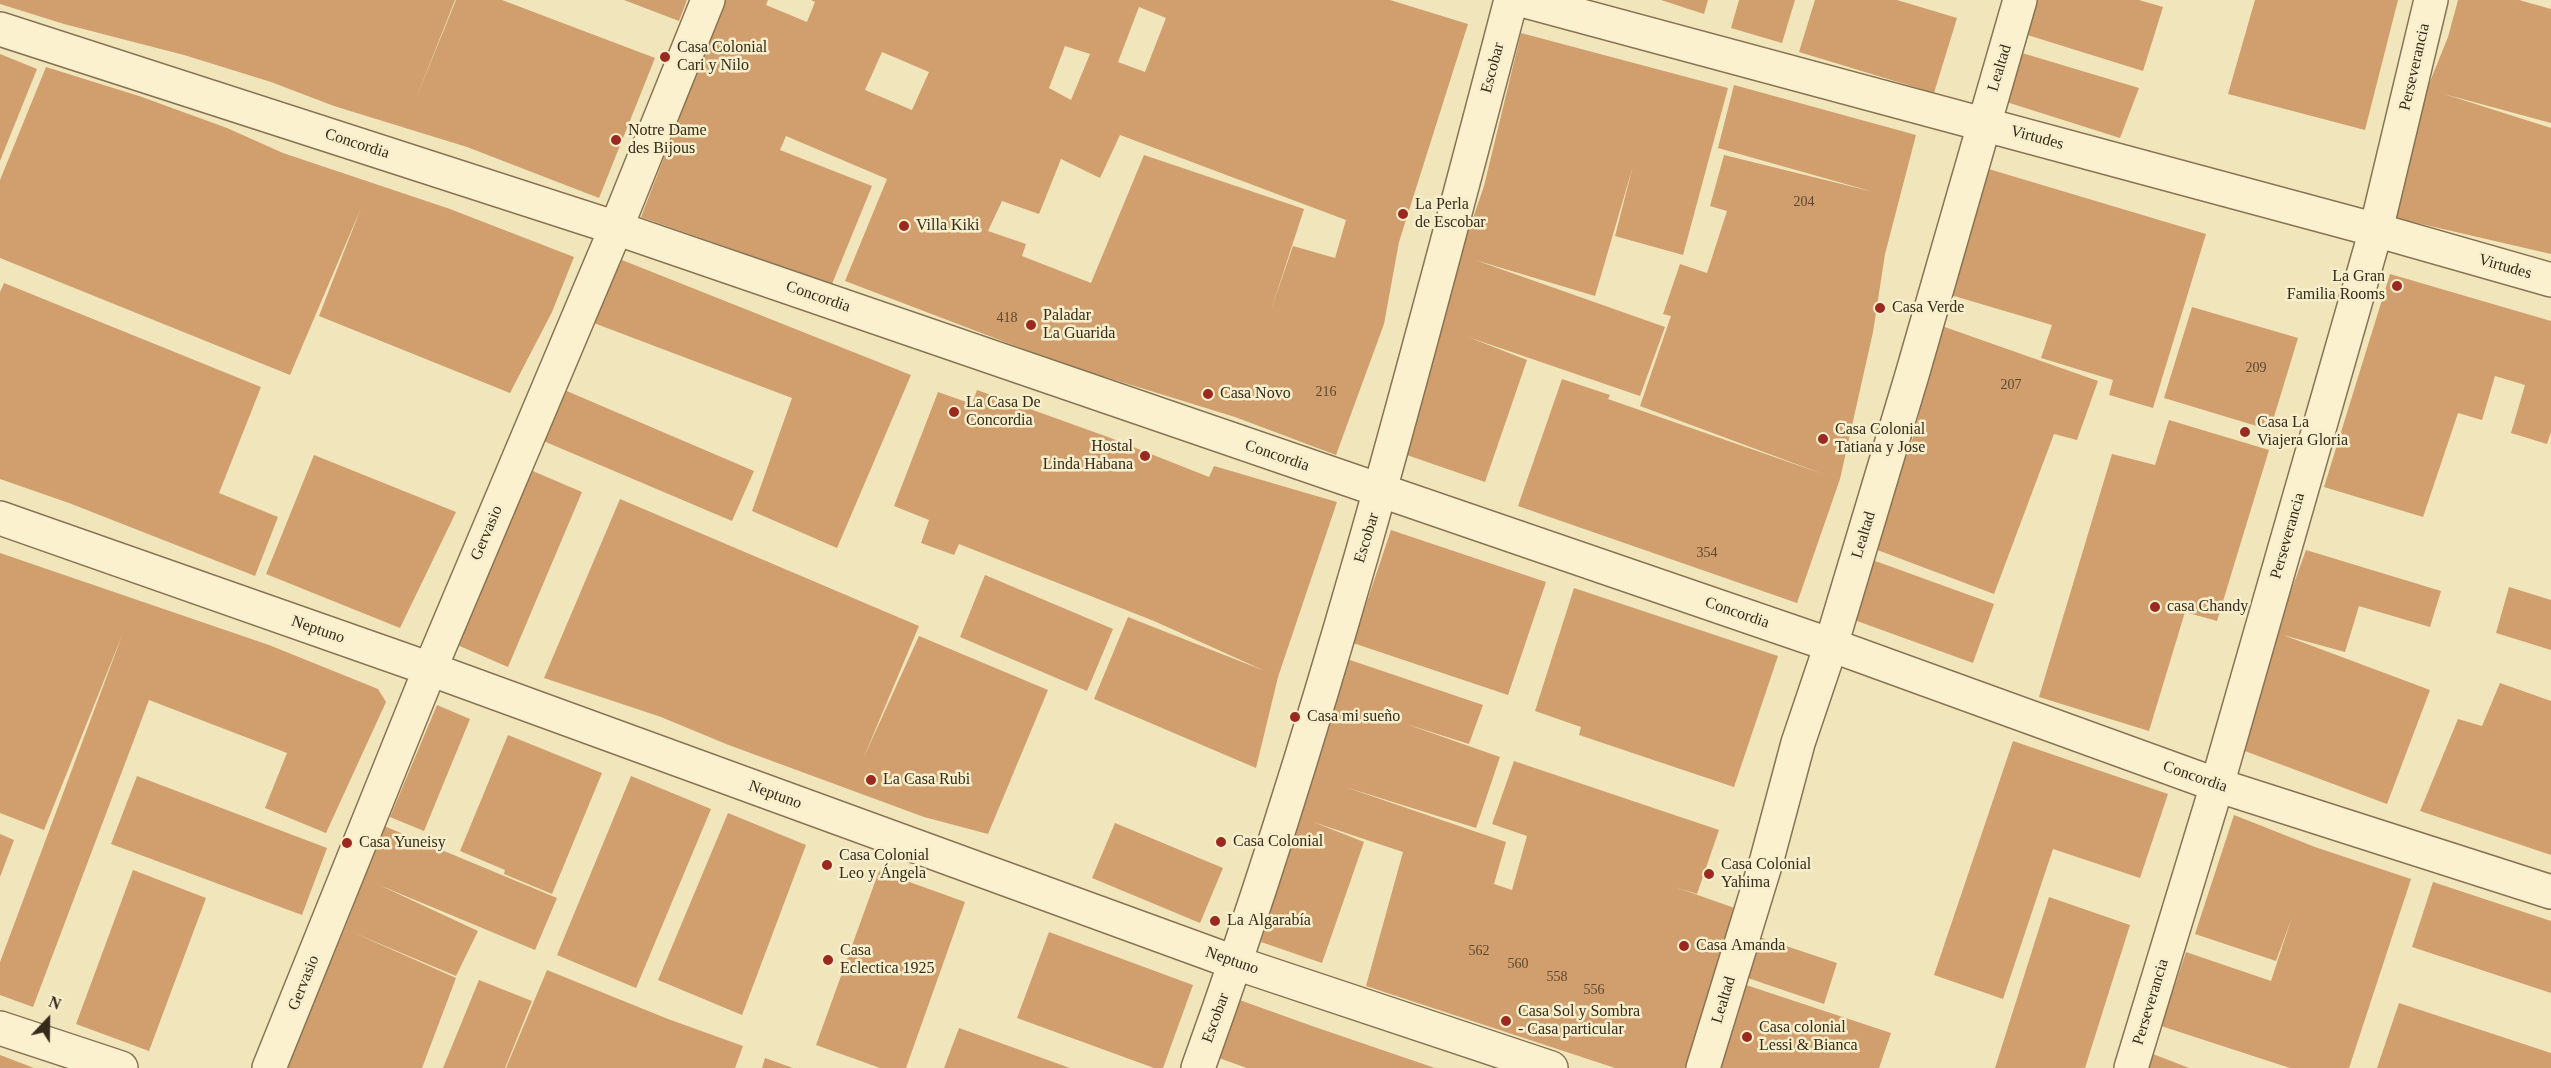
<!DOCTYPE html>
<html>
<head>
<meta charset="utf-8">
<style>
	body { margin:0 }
	#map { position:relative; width:2551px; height:1068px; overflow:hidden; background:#f0e5bb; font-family:"Times New Roman",serif }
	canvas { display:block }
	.north { position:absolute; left:18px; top:990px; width:60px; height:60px; -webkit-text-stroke:4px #f7eecb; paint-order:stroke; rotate:22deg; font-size:16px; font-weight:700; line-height:24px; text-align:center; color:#362a1a }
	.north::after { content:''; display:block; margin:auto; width:21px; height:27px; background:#362a1a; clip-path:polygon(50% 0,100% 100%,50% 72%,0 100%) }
</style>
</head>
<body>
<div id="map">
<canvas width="2551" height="1068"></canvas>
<div class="north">N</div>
</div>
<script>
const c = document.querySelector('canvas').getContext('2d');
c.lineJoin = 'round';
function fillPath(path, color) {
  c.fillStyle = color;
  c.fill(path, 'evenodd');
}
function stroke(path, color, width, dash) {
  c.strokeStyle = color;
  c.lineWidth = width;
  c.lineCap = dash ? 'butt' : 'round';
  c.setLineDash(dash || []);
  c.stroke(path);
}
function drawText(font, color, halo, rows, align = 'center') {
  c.font = font + ' "Times New Roman",serif';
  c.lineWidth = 5;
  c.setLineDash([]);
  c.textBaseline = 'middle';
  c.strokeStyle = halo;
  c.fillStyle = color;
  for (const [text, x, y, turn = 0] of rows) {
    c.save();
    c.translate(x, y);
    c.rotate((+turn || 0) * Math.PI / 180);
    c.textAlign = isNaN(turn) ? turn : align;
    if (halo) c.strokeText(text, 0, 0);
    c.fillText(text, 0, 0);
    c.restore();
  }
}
const building = new Path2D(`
	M 0,0 L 455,0 L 415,101 L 456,0 L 502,0 L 655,58 L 599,198 L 467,147 L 334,106 L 271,82 L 184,55 L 64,24 L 0,4 Z
	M 624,0 L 687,0 L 679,21 Z
	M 725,0 L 768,0 L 766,5 L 807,22 L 815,2 L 811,0 L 1390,0 L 1468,24 L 1399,242 L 1384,324 L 1336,455 L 1235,417 L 1060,363 L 845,281 L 887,179 L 786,136 L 780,150 L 872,186 L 832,284 L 641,217 ZM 1139,7 L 1166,18 L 1145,72 L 1118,62 ZM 1065,46 L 1090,54 L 1071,100 L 1049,88 ZM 882,52 L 929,72 L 912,110 L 865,90 ZM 1120,135 L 1346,220 L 1335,258 L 1293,246 L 1271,310 L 1304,209 L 1144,155 L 1091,283 L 1022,256 L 1026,244 L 988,231 L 1002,201 L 1039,214 L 1061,159 L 1100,178 Z
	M 1661,0 L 1708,0 L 1704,14 Z
	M 1739,0 L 1795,0 L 1782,43 L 1731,28 Z
	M 1815,0 L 1897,0 L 1957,18 L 1934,93 L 1799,52 Z
	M 2032,0 L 2139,0 L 2163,7 L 2143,71 L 2021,33 Z
	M 2255,0 L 2398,0 L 2365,130 L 2228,94 Z
	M 2458,0 L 2519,0 L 2551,9 L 2551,123 L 2444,94 L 2551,128 L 2551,254 L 2391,217 L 2427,89 L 2448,37 Z
	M 1521,33 L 1728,88 L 1683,255 L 1615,236 L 1633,166 L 1595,296 L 1475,260 L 1665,327 L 1640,396 L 1468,337 L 1527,360 L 1485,482 L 1398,452 L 1436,326 L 1484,186 Z
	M 2012,50 L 2139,88 L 2120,138 L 1997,99 Z
	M 0,54 L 37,69 L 0,161 Z
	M 46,67 L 139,96 L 227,128 L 283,153 L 450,209 L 574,257 L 552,312 L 510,393 L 319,316 L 361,208 L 290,375 L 0,258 L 0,180 Z
	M 1734,85 L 1916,135 L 1885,254 L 1873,332 L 1840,479 L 1797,603 L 1518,506 L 1562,379 L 1610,395 L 1608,399 L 1823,474 L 1640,406 L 1671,316 L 1663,314 L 1680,264 L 1707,273 L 1727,211 L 1710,206 L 1724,155 L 1874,192 L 1718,148 Z
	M 1982,167 L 2206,234 L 2153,408 L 2109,395 L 2113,380 L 2041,358 L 2052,325 L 1944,293 Z
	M 622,260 L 911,375 L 837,548 L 752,511 L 792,398 L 591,322 Z
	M 2390,274 L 2551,321 L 2551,432 L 2547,444 L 2511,433 L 2525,385 L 2495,376 L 2482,420 L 2458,413 L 2423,517 L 2324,487 Z
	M 4,283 L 261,387 L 219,493 L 278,517 L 255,576 L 69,503 L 0,479 L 0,292 Z
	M 2192,307 L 2298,338 L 2270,430 L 2164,398 Z
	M 1939,325 L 2098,381 L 2077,440 L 2054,434 L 1994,594 L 1872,548 L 1915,432 Z
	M 562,389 L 754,471 L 732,521 L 541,440 Z
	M 977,390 L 1108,437 L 1209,477 L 1214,466 L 1337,502 L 1278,677 L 1256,768 L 1094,699 L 1128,617 L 1265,671 L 1154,621 L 959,544 L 954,555 L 921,543 L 929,520 L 894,506 L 938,392 L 972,404 Z
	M 2169,420 L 2269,450 L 2217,621 L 2185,612 L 2149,731 L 2039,697 L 2112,454 L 2155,465 Z
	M 314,455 L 456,512 L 400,628 L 266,574 Z
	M 528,469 L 582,492 L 508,667 L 455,644 Z
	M 620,499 L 919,626 L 863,759 L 919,636 L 1048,690 L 988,834 L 924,817 L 726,744 L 661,717 L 544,678 Z
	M 1391,530 L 1546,582 L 1508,695 L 1353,643 Z
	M 2306,550 L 2441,591 L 2430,627 L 2359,606 L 2345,652 L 2283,635 L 2430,690 L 2387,804 L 2234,747 Z
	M 0,553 L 269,645 L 378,689 L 386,702 L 326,833 L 265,808 L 287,753 L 149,700 L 33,1007 L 0,995 L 0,962 L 123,633 L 44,830 L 0,813 Z
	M 1867,558 L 1994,604 L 1973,663 L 1846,617 Z
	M 985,575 L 1113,629 L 1087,691 L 960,637 Z
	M 2509,587 L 2551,600 L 2551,650 L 2496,633 Z
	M 1574,588 L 1778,656 L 1734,787 L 1579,735 L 1581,727 L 1535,711 Z
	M 1344,658 L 1483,705 L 1469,744 L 1406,724 L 1500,757 L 1476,828 L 1345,787 L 1506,842 L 1494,884 L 1512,890 L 1527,836 L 1492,824 L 1514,761 L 1719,830 L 1697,894 L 1675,887 L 1743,911 L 1694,1068 L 1615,1068 L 1366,986 L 1403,852 L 1313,822 L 1364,842 L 1322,963 L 1261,942 L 1337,700 Z
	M 2500,683 L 2551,701 L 2551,855 L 2420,811 L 2458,719 L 2482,726 Z
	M 437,705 L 470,719 L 424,831 L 390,817 Z
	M 508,735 L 602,773 L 552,894 L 504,874 L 505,870 L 460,851 Z
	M 2013,741 L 2168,794 L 2140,878 L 2053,849 L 2003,999 L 1934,975 Z
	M 137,776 L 327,848 L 302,915 L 111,844 Z
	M 631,776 L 711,809 L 636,988 L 557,955 Z
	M 728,813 L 806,845 L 742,1015 L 658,980 Z
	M 2234,815 L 2315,847 L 2411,879 L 2349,1068 L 2290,1068 L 2161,1026 L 2186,952 L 2271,981 L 2292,917 L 2276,961 L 2195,934 Z
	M 1115,823 L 1223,868 L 1200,923 L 1092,878 Z
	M 384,826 L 557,898 L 535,950 L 379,885 L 478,931 L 456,976 L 352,932 L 456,978 L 422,1068 L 284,1068 L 345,928 Z
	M 0,834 L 14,840 L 0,877 Z
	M 133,870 L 206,898 L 149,1051 L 76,1024 Z
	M 879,871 L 965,902 L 906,1068 L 880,1068 L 816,1045 Z
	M 2433,882 L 2551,921 L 2551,993 L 2412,947 Z
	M 2049,897 L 2130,925 L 2085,1068 L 1995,1068 Z
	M 1049,932 L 1193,985 L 1163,1068 L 1154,1068 L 1017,1018 Z
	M 1759,937 L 1837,963 L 1824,1004 L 1745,977 Z
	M 547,970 L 668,1019 L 743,1046 L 735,1068 L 506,1068 Z
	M 479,980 L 532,1001 L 505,1068 L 443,1068 Z
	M 1743,984 L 1891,1033 L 1879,1068 L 1715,1068 Z
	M 1234,998 L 1312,1026 L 1435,1068 L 1247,1068 L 1213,1056 Z
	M 2399,1003 L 2551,1053 L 2551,1068 L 2377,1068 Z
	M 959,1028 L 1070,1068 L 944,1068 Z
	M 2153,1054 L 2189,1068 L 2148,1068 Z
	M 0,1055 L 34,1068 L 0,1068 Z
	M 765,1058 L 793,1068 L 762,1068 Z`);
const minor = new Path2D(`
	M 1522,0 L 2376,230 L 2551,280
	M 0,29 L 616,228 L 1831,645 L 2217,785 L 2551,892
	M 0,518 L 430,669 L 1236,963 L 1551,1068
	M 0,1028 L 121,1068
	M 269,1068 L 430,669 L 616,228 L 708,0
	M 1198,1068 C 1324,719 1417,359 1511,0
	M 1703,1068 L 1767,859 L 1798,743 L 1831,645 L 1912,375 L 2020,0
	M 2131,1068 L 2217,785 L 2376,230 L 2431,0`);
const markers = [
	[665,57,6,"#9b2920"],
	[616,140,6,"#9b2920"],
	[1403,214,6,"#9b2920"],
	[904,226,6,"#9b2920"],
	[2397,286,6,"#9b2920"],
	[1880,308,6,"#9b2920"],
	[1031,325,6,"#9b2920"],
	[1208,394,6,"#9b2920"],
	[954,412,6,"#9b2920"],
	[2245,432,6,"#9b2920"],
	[1823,439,6,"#9b2920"],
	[1145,456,6,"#9b2920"],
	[2155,607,6,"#9b2920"],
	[1295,717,6,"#9b2920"],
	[871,780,6,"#9b2920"],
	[1221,842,6,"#9b2920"],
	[347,843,6,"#9b2920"],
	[827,865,6,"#9b2920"],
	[1709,874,6,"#9b2920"],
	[1215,921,6,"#9b2920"],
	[1684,946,6,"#9b2920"],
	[828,960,6,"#9b2920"],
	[1506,1021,6,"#9b2920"],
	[1747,1037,6,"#9b2920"]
];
const numberNames = [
	["204",1804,202],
	["418",1007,318],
	["209",2256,368],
	["207",2011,385],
	["216",1326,392],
	["354",1707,553],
	["562",1479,951],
	["560",1518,964],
	["558",1557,977],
	["556",1594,990]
];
const poiNames = [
	["Casa Colonial",677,48],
	["Cari y Nilo",677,66],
	["Notre Dame",628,131],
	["des Bijous",628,149],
	["La Perla",1415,205],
	["de Escobar",1415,223],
	["Villa Kiki",916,226],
	["La Gran",2385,277,"right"],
	["Familia Rooms",2385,295,"right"],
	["Casa Verde",1892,308],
	["Paladar",1043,316],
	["La Guarida",1043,334],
	["Casa Novo",1220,394],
	["La Casa De",966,403],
	["Concordia",966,421],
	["Casa La",2257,423],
	["Viajera Gloria",2257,441],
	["Casa Colonial",1835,430],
	["Tatiana y Jose",1835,448],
	["Hostal",1133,447,"right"],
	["Linda Habana",1133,465,"right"],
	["casa Chandy",2167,607],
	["Casa mi sueño",1307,717],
	["La Casa Rubi",883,780],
	["Casa Colonial",1233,842],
	["Casa Yuneisy",359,843],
	["Casa Colonial",839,856],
	["Leo y Ángela",839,874],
	["Casa Colonial",1721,865],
	["Yahima",1721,883],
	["La Algarabía",1227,921],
	["Casa Amanda",1696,946],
	["Casa",840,951],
	["Eclectica 1925",840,969],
	["Casa Sol y Sombra",1518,1012],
	["- Casa particular",1518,1030],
	["Casa colonial",1759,1028],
	["Lessi & Bianca",1759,1046]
];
const streetNames = [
	["Perseverancia",2415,67,-77],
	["Escobar",1493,68,-75],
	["Lealtad",2000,68,-73],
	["Virtudes",2037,138,15],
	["Concordia",357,144,18],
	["Virtudes",2505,267,16],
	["Concordia",818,297,19],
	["Concordia",1277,456,19],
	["Gervasio",487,533,-67],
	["Lealtad",1864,535,-73],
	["Perseverancia",2288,536,-74],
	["Escobar",1367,538,-73],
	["Concordia",1737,613,19],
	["Neptuno",318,630,19],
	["Concordia",2195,777,19],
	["Neptuno",775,795,20],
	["Neptuno",1232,961,19],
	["Gervasio",304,983,-68],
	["Lealtad",1724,1000,-73],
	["Perseverancia",2151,1002,-73],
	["Escobar",1216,1018,-70]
];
fillPath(building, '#d19f6e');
stroke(minor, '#887454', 36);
stroke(minor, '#fbf1ce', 33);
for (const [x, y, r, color] of markers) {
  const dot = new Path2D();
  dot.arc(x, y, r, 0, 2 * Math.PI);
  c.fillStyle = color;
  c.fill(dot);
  stroke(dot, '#f7eecb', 2);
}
drawText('14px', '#5d472f', null, numberNames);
drawText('16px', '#362a1a', '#f7eecb', poiNames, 'left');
drawText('16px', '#362a1a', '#f7eecb', streetNames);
</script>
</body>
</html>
